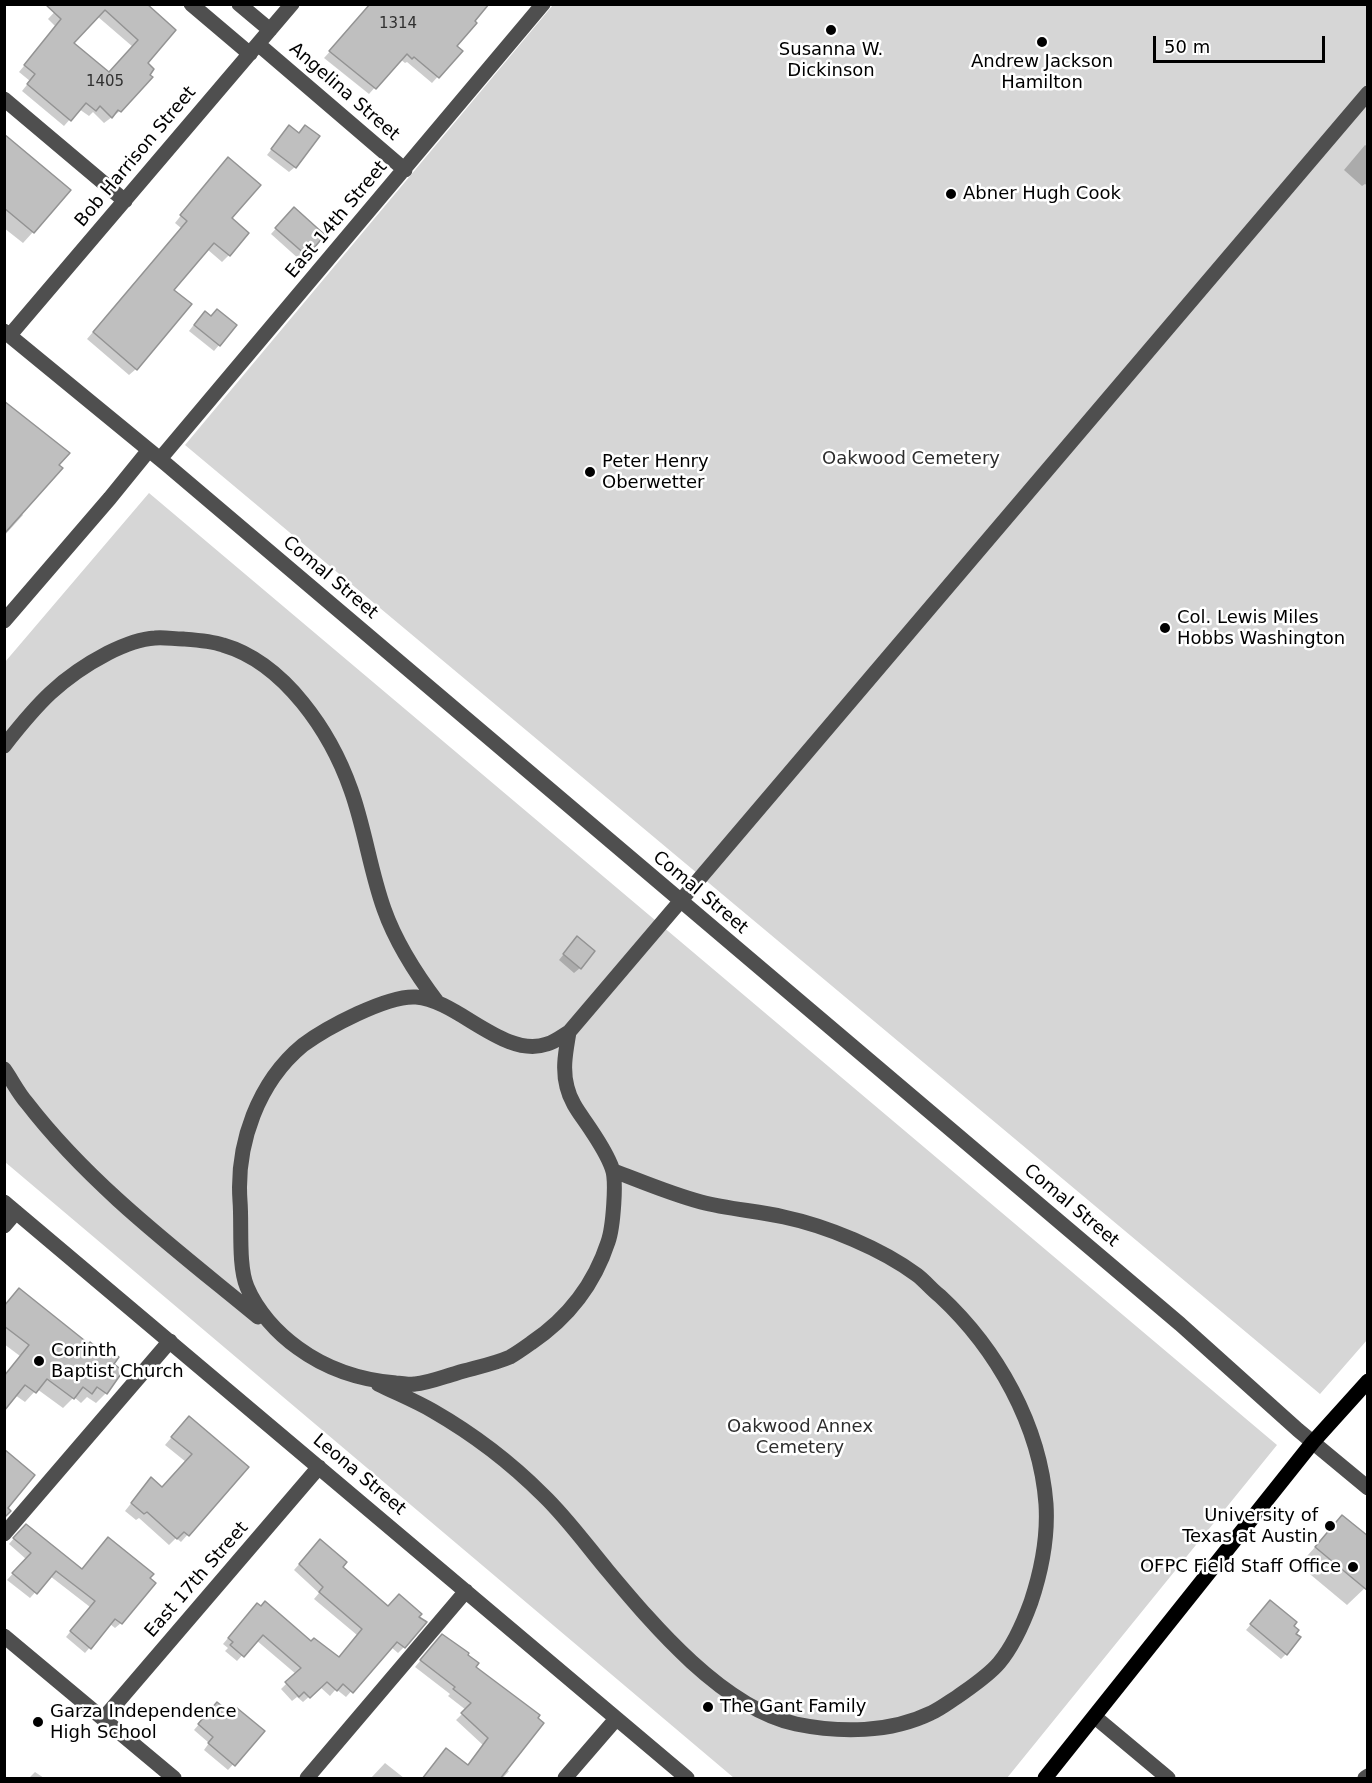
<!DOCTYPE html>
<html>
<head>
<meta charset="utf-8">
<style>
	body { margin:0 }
	#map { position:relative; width:1372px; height:1783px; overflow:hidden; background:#fff; font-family:"DejaVu Sans",sans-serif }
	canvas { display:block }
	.frame { position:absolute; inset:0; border:6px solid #000; pointer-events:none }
	.scale { position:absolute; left:1153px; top:36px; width:172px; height:27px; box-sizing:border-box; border:3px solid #000; border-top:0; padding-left:8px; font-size:18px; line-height:21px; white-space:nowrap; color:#000; -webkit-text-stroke:4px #fff; paint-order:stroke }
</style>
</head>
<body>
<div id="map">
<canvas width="1372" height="1783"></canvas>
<div class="frame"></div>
<div class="scale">50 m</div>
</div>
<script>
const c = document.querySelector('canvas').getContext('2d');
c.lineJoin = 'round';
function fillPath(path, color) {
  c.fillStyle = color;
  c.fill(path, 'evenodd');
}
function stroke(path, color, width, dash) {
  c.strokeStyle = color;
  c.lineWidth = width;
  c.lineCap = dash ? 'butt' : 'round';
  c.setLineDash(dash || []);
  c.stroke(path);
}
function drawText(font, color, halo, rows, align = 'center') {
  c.font = font + ' "DejaVu Sans",sans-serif';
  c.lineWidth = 5;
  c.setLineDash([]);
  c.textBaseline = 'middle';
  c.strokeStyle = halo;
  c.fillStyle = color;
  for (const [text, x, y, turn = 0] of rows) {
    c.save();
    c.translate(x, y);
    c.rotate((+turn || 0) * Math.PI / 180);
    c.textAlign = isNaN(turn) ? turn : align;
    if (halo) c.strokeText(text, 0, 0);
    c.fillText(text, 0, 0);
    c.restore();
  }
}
const green = new Path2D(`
	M 553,5 L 1367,5 L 1367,1340 L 1320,1394 L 185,445 Z
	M 149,493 L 1277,1445 L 1007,1778 L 734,1778 L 5,1162 L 5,662 Z`);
const shadow = new Path2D(`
	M 62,4 L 144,4 L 146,63 L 120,111 L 104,123 L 93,112 L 89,116 L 79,109 L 64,126 L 22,91 L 30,81 L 19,72 L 56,27 L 48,19 ZM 97,16 L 133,47 L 109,74 L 72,43 Z
	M 373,4 L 455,46 L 461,51 L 432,83 L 407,62 L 405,63 L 400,59 L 369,94 L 324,58 Z
	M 284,133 L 299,134 L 295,167 L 289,172 L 267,155 Z
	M 4,136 L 33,232 L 23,243 L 4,228 Z
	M 1365,145 L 1368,147 L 1368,186 L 1365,184 L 1362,186 L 1344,170 Z
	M 221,165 L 230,219 L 229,255 L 222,262 L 207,249 L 172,290 L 136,369 L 129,375 L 87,339 L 181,228 L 175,223 Z
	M 289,214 L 323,235 L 300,260 L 271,234 Z
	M 199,318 L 235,326 L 214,351 L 189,331 Z
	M 4,401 L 68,453 L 21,513 L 23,515 L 4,536 Z
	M 572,944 L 580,968 L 574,973 L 559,960 Z
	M 19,1290 L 89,1346 L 98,1350 L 112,1365 L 106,1393 L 96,1403 L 87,1397 L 81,1403 L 74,1397 L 63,1408 L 37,1389 L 25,1402 L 15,1395 L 20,1356 L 4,1344 L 4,1306 Z
	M 182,1425 L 247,1468 L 181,1542 L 176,1538 L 169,1545 L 139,1518 L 136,1520 L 125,1511 L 144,1487 L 162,1489 L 186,1462 L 165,1445 Z
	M 1342,1517 L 1368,1585 L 1347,1605 L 1299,1565 Z
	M 20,1531 L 81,1571 L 148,1578 L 154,1583 L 121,1623 L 115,1628 L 110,1624 L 85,1653 L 66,1637 L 90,1607 L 50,1576 L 30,1598 L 7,1580 L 26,1559 L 9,1544 Z
	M 314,1547 L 341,1568 L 404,1647 L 398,1653 L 391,1647 L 346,1697 L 336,1689 L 330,1696 L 320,1687 L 303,1702 L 297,1697 L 292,1701 L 281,1689 L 296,1674 L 256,1640 L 237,1661 L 225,1651 L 228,1648 L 223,1644 L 251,1611 L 338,1658 L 357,1635 L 314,1599 L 319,1593 L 294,1570 Z
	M 1265,1608 L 1286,1654 L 1281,1659 L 1246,1630 Z
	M 436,1642 L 474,1668 L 505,1769 L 509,1771 L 503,1778 L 423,1778 L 467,1766 L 483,1745 L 456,1720 L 466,1710 L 448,1696 L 450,1694 L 415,1667 Z
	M 212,1709 L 232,1716 L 262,1732 L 228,1770 L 204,1750 L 209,1743 L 194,1730 Z
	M 385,1763 L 404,1778 L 371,1778 Z
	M 35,1772 L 44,1778 L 29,1778 Z`);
const building = new Path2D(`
	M 45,4 L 147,4 L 176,30 L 148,63 L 154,69 L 150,75 L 153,77 L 121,112 L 118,110 L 112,118 L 100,106 L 96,111 L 86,103 L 71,121 L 27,84 L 35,74 L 24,65 L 61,19 ZM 105,10 L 138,40 L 109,72 L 74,43 Z
	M 370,4 L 489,4 L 475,21 L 477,23 L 457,46 L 463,51 L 439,78 L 414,57 L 412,59 L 407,54 L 376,89 L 329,51 Z
	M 289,125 L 299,133 L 305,125 L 320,136 L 296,168 L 271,149 Z
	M 4,134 L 71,190 L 34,233 L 4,208 Z
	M 228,157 L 261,185 L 232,218 L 249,233 L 230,256 L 214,243 L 174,290 L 192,304 L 137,370 L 93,332 L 187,221 L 180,215 Z
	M 294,207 L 325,235 L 307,256 L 275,228 Z
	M 217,309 L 237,325 L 220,346 L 194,325 L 205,311 L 211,316 Z
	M 4,401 L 70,453 L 59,465 L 63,468 L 4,534 Z
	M 577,936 L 595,951 L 581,969 L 563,954 Z
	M 19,1288 L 89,1344 L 90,1342 L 98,1348 L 101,1344 L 119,1357 L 114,1364 L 123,1371 L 107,1394 L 97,1387 L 92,1394 L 83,1387 L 74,1399 L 47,1379 L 36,1393 L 25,1385 L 4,1411 L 4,1376 L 29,1345 L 4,1326 L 4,1306 Z
	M 189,1416 L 249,1467 L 189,1536 L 184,1532 L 177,1539 L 147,1512 L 144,1514 L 131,1503 L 151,1477 L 162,1487 L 192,1454 L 171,1437 Z
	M 4,1449 L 35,1475 L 8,1508 L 11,1511 L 4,1518 Z
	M 1342,1515 L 1368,1536 L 1368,1591 L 1315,1547 Z
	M 26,1524 L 82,1569 L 108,1537 L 154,1574 L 150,1578 L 156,1583 L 122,1624 L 115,1619 L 91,1649 L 70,1631 L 95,1601 L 56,1571 L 37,1594 L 12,1573 L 31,1553 L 13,1538 Z
	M 320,1539 L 347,1562 L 343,1567 L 388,1606 L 399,1594 L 422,1614 L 419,1617 L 427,1622 L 405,1648 L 397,1642 L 353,1693 L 343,1684 L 337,1691 L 327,1682 L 310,1698 L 304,1692 L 299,1697 L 285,1682 L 301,1668 L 263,1635 L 244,1657 L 230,1645 L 233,1642 L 228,1638 L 257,1603 L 261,1606 L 265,1601 L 311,1641 L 314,1638 L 339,1657 L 362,1629 L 319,1592 L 323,1587 L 299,1564 Z
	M 1270,1600 L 1297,1622 L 1294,1626 L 1299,1630 L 1296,1634 L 1301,1637 L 1287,1655 L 1250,1624 Z
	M 442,1634 L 469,1653 L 468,1655 L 479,1663 L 476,1667 L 540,1715 L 538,1718 L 544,1723 L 500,1779 L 422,1779 L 446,1748 L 468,1765 L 488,1738 L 461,1713 L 471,1703 L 453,1689 L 455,1687 L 420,1660 Z
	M 217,1702 L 232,1714 L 237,1708 L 265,1731 L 235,1766 L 208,1743 L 213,1737 L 198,1724 Z`);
const minor = new Path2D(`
	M 191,4 L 250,54
	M 239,4 L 270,30
	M 258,44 L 405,170
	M 4,99 L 125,201
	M 4,331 L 166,464 L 1180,1324 L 1298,1430 L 1368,1488
	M 10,335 L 292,4
	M 160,459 L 543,4
	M 4,621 L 110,498 L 149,450
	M 4,746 C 37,704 60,678 108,653 C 122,646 139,639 155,638 C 164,637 174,639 183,639 C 196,640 211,641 223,645 C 285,663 331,733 351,790 C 365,829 370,870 384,909 C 396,943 416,974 438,1003
	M 569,1032 C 566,1051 562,1068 567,1087 C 571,1104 582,1116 591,1130 C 599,1142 607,1154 612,1168 C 617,1180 613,1228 608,1242 C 594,1285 568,1318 531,1343 C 524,1348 517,1353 510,1357 C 494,1364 474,1368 457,1373 C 443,1377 428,1383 415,1384 C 409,1385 402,1383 396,1383 C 360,1380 328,1370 298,1348 C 277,1333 257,1311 247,1287 C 238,1266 242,1225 240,1201 C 236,1144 258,1082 303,1045 C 326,1028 387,995 416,997 C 458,1000 504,1059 547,1044 C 555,1042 562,1036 569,1032 L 1368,93
	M 4,1069 C 12,1080 18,1093 27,1103 C 91,1186 178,1251 258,1317
	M 4,1202 L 687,1778
	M 4,1226 L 16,1212
	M 378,1384 C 396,1393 416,1401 433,1411 C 473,1434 511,1463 543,1495 C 567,1518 587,1546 608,1571 C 654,1626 723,1708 796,1724 C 840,1733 890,1733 931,1713 C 940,1709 949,1702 957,1697 C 971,1687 988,1676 999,1663 C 1014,1645 1023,1624 1031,1602 C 1041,1572 1048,1536 1046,1504 C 1040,1425 997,1349 940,1296 C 932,1290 925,1281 917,1275 C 882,1249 827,1226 784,1217 C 757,1211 728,1209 701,1202 C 671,1194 643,1182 614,1171
	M 4,1534 L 170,1341
	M 4,1636 L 174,1778
	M 1095,1717 L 1168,1778
	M 103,1719 L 319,1467
	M 307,1778 L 466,1591
	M 565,1778 L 616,1719
	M 1365,1778 L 1368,1776`);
const major = new Path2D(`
	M 1045,1778 L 1313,1442 L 1368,1381`);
const markers = [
	[831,30,6,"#000"],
	[1042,42,6,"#000"],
	[951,194,6,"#000"],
	[590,472,6,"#000"],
	[1165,628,6,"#000"],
	[39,1361,6,"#000"],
	[1330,1526,6,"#000"],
	[1353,1567,6,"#000"],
	[708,1707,6,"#000"],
	[38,1722,6,"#000"]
];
const numberNames = [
	["1314",398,24],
	["1405",105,82]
];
const poiNames = [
	["Susanna W.",831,50,"center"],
	["Dickinson",831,71,"center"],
	["Andrew Jackson",1042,62,"center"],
	["Hamilton",1042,83,"center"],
	["Abner Hugh Cook",963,194],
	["Peter Henry",602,462],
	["Oberwetter",602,483],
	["Col. Lewis Miles",1177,618],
	["Hobbs Washington",1177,639],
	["Corinth",51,1351],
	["Baptist Church",51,1372],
	["University of",1318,1516,"right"],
	["Texas at Austin",1318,1537,"right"],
	["OFPC Field Staff Office",1341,1567,"right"],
	["The Gant Family",720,1707],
	["Garza Independence",50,1712],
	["High School",50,1733]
];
const streetNames = [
	["Angelina Street",344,92,41],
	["Bob Harrison Street",136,157,-50],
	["East 14th Street",337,220,-50],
	["Comal Street",330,578,40],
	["Comal Street",700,893,40],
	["Comal Street",1071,1206,40],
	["Leona Street",359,1475,40],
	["East 17th Street",197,1580,-49]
];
const parkNames = [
	["Oakwood Cemetery",911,459],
	["Oakwood Annex",800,1427],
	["Cemetery",800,1448]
];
fillPath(green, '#d6d6d6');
fillPath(shadow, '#0003');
fillPath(building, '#bfbfbf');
stroke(building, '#939393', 1.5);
stroke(minor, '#4f4f4f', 15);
stroke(major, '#000', 15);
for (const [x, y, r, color] of markers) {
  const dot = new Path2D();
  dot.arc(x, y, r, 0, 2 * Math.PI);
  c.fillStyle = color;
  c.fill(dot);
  stroke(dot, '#fff', 2);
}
drawText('15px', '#303030', null, numberNames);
drawText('18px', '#000', '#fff', poiNames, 'left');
drawText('18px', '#000', '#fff', streetNames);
drawText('18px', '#2d2d2d', '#fff', parkNames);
</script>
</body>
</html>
